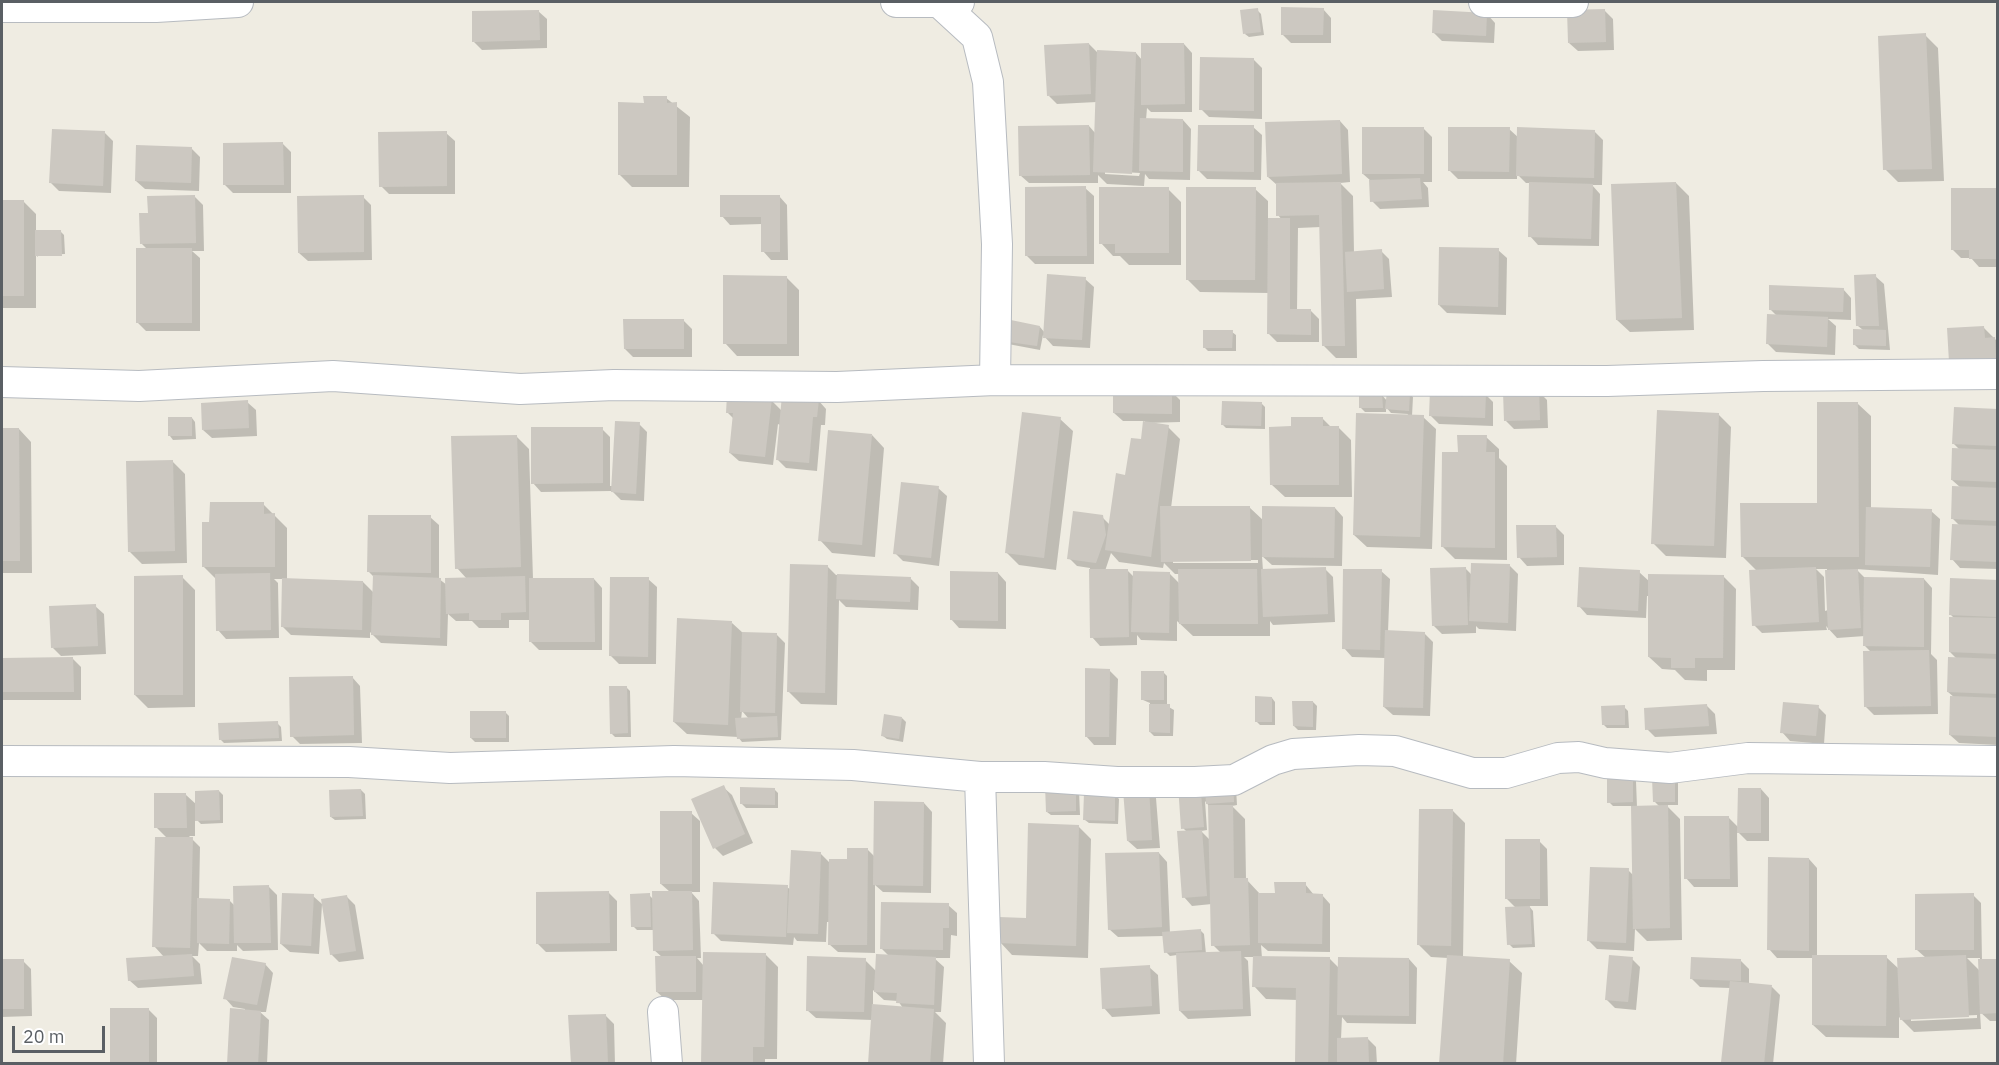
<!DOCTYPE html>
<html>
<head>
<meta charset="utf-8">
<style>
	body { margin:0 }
	#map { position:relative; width:1999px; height:1065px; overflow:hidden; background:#efece2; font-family:"IBM Plex Sans",sans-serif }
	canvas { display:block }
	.frame { position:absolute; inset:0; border:3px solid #5a5f64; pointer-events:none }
	.scale { position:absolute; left:12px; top:1026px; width:93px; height:27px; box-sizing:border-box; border:3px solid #5a5f64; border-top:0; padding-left:8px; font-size:18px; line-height:21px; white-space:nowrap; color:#5a5f64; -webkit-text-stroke:4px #fff; paint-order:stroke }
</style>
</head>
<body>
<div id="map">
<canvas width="1999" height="1065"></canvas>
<div class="frame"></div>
<div class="scale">20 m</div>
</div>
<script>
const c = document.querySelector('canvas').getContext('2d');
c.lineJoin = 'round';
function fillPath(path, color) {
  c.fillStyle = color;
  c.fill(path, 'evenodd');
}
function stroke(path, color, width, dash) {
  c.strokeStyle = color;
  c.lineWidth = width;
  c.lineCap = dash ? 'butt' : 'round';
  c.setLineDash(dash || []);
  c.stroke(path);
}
const shadow = new Path2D(`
	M 1323,9 L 1331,18 L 1331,43 L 1291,43 L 1283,35 Z
	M 1257,10 L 1261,14 L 1264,35 L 1249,37 L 1245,34 Z
	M 1604,10 L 1613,19 L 1614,50 L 1578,51 L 1569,43 Z
	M 538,11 L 547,19 L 547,48 L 482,50 L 474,42 Z
	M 1487,14 L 1495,23 L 1494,43 L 1442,41 L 1433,32 Z
	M 1925,35 L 1938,48 L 1944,181 L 1898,182 L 1885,169 Z
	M 1089,44 L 1099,54 L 1136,53 L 1142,60 L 1184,44 L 1192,53 L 1192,112 L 1151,112 L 1147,108 L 1146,120 L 1183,120 L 1191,129 L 1190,180 L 1149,179 L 1145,174 L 1144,186 L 1107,184 L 1098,175 L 1098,183 L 1029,183 L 1020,175 L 1089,126 L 1096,134 L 1097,102 L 1057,104 L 1049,96 ZM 1105,171 L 1140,173 L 1139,176 L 1105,174 Z
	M 1254,60 L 1262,68 L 1262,119 L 1209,117 L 1201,109 Z
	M 666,98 L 690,117 L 689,187 L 632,187 L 619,174 L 645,104 Z
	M 1340,121 L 1348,130 L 1350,182 L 1340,183 L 1353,196 L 1354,253 L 1381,251 L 1389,259 L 1392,297 L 1356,299 L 1357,358 L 1336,358 L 1324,346 L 1321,227 L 1298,228 L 1297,311 L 1311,311 L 1319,319 L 1319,342 L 1277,342 L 1269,334 L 1269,293 L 1200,292 L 1187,279 L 1255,189 L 1268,201 L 1268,219 L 1282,220 L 1278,215 L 1277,185 L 1268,177 Z
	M 1253,127 L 1262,135 L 1261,180 L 1207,179 L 1199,171 Z
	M 1423,128 L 1432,137 L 1432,182 L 1423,182 L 1428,188 L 1429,207 L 1380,209 L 1372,201 L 1371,181 L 1363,174 Z
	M 1509,129 L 1519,138 L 1594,131 L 1603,140 L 1602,185 L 1592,185 L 1600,194 L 1599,246 L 1538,245 L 1530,236 L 1531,183 L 1526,183 L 1517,174 L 1517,179 L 1458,179 L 1449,170 Z
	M 104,132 L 113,141 L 111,193 L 59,191 L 51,183 Z
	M 446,133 L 455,141 L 455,194 L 389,194 L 381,186 Z
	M 282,143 L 291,152 L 291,193 L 233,193 L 225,185 Z
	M 191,148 L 200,157 L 199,191 L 145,189 L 136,181 Z
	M 1676,183 L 1689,196 L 1694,330 L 1630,332 L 1617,320 Z
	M 1085,188 L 1094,196 L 1094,264 L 1035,264 L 1027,256 Z
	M 1168,189 L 1181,202 L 1181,265 L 1129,265 L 1120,256 L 1113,256 L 1101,243 Z
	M 1998,189 L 1998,267 L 1979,267 L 1971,258 L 1961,258 L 1953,250 Z
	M 779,196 L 787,205 L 788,260 L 771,260 L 763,251 L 762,224 L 730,225 L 722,216 Z
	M 195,197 L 203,205 L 204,251 L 192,251 L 200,258 L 200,331 L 146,331 L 138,323 L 148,250 L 141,243 L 149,215 Z
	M 363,197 L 371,205 L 372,260 L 308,261 L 299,253 Z
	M 2,201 L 23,201 L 36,214 L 36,232 L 60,231 L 64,235 L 65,254 L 38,255 L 38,257 L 36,255 L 36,308 L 2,308 Z
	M 1498,250 L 1507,258 L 1506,315 L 1447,313 L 1439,305 Z
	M 1875,276 L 1884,284 L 1890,350 L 1859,349 L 1855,345 L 1863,330 L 1858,326 Z
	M 786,277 L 799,290 L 799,356 L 737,356 L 725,343 Z
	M 1085,279 L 1094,287 L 1090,348 L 1053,346 L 1043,335 L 1040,350 L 1008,344 L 1004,340 L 1040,327 L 1045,333 Z
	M 1843,289 L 1851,298 L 1851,320 L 1828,319 L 1836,326 L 1835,355 L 1776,352 L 1768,344 L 1777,316 L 1770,309 Z
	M 683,320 L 692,329 L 692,357 L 633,357 L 625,349 Z
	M 1984,328 L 1998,342 L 1998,368 L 1958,369 Z
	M 1232,332 L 1236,335 L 1236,351 L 1208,351 L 1204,347 Z
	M 1172,392 L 1180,400 L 1180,422 L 1146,423 L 1168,427 L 1180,439 L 1171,508 L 1249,507 L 1264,521 L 1335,508 L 1343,517 L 1342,566 L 1272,565 L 1262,556 L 1263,571 L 1325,569 L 1333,577 L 1335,622 L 1273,625 L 1270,621 L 1270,636 L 1193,636 L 1177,621 L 1177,641 L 1141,640 L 1137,635 L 1137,645 L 1100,646 L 1092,637 L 1090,568 L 1077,566 L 1069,558 L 1102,517 L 1110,525 L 1142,441 L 1145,421 L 1123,421 L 1114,413 ZM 1111,553 L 1119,562 L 1163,568 L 1164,563 L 1175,574 L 1179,574 L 1179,583 L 1170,574 L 1134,577 L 1127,570 L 1105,571 ZM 1173,560 L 1258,560 L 1258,563 L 1173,563 Z
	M 1539,392 L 1547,400 L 1548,428 L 1514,429 L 1506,421 Z
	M 1409,393 L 1413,397 L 1412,416 L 1423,417 L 1436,429 L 1432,549 L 1367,547 L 1354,535 L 1408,414 L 1391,413 L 1386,407 L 1386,412 L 1365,412 L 1361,408 L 1382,395 L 1387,401 Z
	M 1485,394 L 1493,402 L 1493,426 L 1439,424 L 1430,415 Z
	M 771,400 L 782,411 L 818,400 L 826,409 L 825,425 L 821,425 L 817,471 L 786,468 L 777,459 L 780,425 L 778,424 L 773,465 L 739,461 L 730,453 L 734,419 L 727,412 Z
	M 247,402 L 256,410 L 257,436 L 212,438 L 203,430 Z
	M 1261,403 L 1265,407 L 1265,429 L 1226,428 L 1222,424 Z
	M 1858,404 L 1871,416 L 1871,509 L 1931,511 L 1940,519 L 1938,575 L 1856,569 L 1865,578 L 1924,579 L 1932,588 L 1931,654 L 1937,660 L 1938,714 L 1874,715 L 1866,707 L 1871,652 L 1865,646 L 1865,636 L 1837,638 L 1826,626 L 1827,630 L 1762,633 L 1754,625 L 1757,571 L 1742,556 L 1818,505 ZM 1816,569 L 1827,569 L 1828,610 L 1825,611 L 1824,577 Z
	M 1998,411 L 1998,569 L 1960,568 L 1952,559 L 1960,526 L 1952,518 L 1961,488 L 1952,480 L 1960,450 L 1953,443 Z
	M 1718,414 L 1731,427 L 1726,558 L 1666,556 L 1653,543 Z
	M 192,418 L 195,422 L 196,439 L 173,440 L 170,436 Z
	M 1322,418 L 1331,427 L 1338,427 L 1351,440 L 1352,497 L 1285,497 L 1272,485 L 1292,428 Z
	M 1060,419 L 1073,431 L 1056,570 L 1019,565 L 1006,552 Z
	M 639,424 L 647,432 L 644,501 L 621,500 L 612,491 L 541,492 L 533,483 L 602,429 L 610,437 L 610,486 L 613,486 Z
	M 2,429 L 19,429 L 31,442 L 32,573 L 2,573 Z
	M 872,435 L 884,448 L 875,557 L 832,553 L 820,540 Z
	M 516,436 L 529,449 L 533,579 L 594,579 L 602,588 L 602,650 L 539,650 L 531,642 L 531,620 L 509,620 L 509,628 L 479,628 L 472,621 L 456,621 L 448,614 L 447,646 L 381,643 L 370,632 L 370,638 L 291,635 L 282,626 L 283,579 L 274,579 L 278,583 L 279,638 L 226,639 L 218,630 L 217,580 L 203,566 L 211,524 L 263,504 L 287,528 L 287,580 L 363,582 L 374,593 L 374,577 L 369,572 L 430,517 L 439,525 L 439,579 L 447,585 L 467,579 L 457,568 Z
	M 1486,437 L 1499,449 L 1499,458 L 1507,466 L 1507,560 L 1455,559 L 1443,547 Z
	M 172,461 L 185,474 L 187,563 L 142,564 L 130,552 Z
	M 938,488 L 947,496 L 939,566 L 903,561 L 895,553 Z
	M 1556,527 L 1564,535 L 1564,565 L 1527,566 L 1519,557 Z
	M 827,566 L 836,575 L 910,578 L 919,587 L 918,610 L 846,607 L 839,600 L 837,705 L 801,704 L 788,691 Z
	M 1510,566 L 1518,574 L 1516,631 L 1479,629 L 1476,626 L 1476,633 L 1442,634 L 1433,625 L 1465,568 L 1472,575 Z
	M 1381,571 L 1390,579 L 1388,632 L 1424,633 L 1433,642 L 1430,716 L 1393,715 L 1384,707 L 1385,658 L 1352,657 L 1344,648 Z
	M 1639,572 L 1650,582 L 1723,576 L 1736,589 L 1735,670 L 1707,670 L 1707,681 L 1685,680 L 1675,670 L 1662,669 L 1649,657 L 1649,596 L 1647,596 L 1646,618 L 1587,615 L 1579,606 Z
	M 998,573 L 1006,582 L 1006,629 L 959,628 L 951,619 Z
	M 182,577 L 195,590 L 195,707 L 148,708 L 135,695 Z
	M 648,579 L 657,587 L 656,664 L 619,664 L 611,656 Z
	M 1998,581 L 1998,745 L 1959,743 L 1950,735 L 1955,698 L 1948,692 L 1957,659 L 1950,652 L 1954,618 L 1950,614 Z
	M 95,606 L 104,614 L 106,654 L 61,656 L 53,648 Z
	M 732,623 L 743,633 L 776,634 L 785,643 L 781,740 L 742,742 L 738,737 L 687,734 L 674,722 ZM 742,711 L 749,719 L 741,720 Z
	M 2,659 L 73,659 L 81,667 L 81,700 L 2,700 Z
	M 1109,670 L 1118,679 L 1116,745 L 1094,745 L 1086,736 Z
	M 1163,672 L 1167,676 L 1167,706 L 1174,710 L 1173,736 L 1154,736 L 1150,732 L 1150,703 L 1143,700 Z
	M 352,677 L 360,686 L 362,743 L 300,744 L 292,736 Z
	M 626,687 L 630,691 L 631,737 L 615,737 L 611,733 Z
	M 1272,698 L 1275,702 L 1275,725 L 1260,725 L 1256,721 Z
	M 1313,702 L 1317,706 L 1316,730 L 1298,730 L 1294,726 Z
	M 1707,706 L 1715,714 L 1717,734 L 1655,737 L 1647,729 Z
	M 1624,707 L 1628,711 L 1629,728 L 1607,728 L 1603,724 Z
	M 1818,707 L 1826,715 L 1824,744 L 1790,741 L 1782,732 Z
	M 505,712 L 509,716 L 509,742 L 475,742 L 471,738 Z
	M 902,718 L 906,722 L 903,742 L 887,739 L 883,736 Z
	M 277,723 L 281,727 L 282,741 L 224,743 L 220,739 Z
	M 1632,777 L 1636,781 L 1637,807 L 1660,807 L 1655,802 L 1674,779 L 1678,783 L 1678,805 L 1666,805 L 1680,819 L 1682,940 L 1647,941 L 1635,929 L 1634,951 L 1597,949 L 1588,940 L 1628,870 L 1633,875 L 1632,806 L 1613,806 L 1609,802 Z
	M 723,787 L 732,795 L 753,843 L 723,856 L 715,848 Z
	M 1179,787 L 1236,788 L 1237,805 L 1232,806 L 1245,819 L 1246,879 L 1260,894 L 1276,895 L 1305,884 L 1314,895 L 1322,895 L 1330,904 L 1330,952 L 1268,951 L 1261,945 L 1262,958 L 1330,959 L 1339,968 L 1409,959 L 1417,968 L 1416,1024 L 1347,1023 L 1342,1017 L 1341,1039 L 1368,1039 L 1376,1047 L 1377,1064 L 1297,1064 L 1298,1000 L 1266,999 L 1254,986 L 1254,957 L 1244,957 L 1248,961 L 1251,1016 L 1188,1019 L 1180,1011 L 1177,955 L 1170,956 L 1166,952 L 1164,936 L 1118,937 L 1109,929 L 1159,853 L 1167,862 L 1170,933 L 1200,930 L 1204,934 L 1206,954 L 1221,953 L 1213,945 L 1212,904 L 1192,906 L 1184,897 L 1187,832 L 1183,828 ZM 1205,801 L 1209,806 L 1210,840 L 1201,831 L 1207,830 Z
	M 774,789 L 778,793 L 778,808 L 746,808 L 742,804 Z
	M 1148,789 L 1156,798 L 1160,848 L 1137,849 L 1128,841 Z
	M 1761,789 L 1769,798 L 1769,841 L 1747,841 L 1737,831 L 1738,887 L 1694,887 L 1686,878 L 1729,818 L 1739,828 Z
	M 361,790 L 365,794 L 366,819 L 335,820 L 331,817 Z
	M 1079,790 L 1080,815 L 1051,815 L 1047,812 Z
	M 219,791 L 223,795 L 223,823 L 201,824 L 195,818 L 195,836 L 189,836 L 200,847 L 199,900 L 229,900 L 235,906 L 269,887 L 277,895 L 278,950 L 243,951 L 237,945 L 237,951 L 207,951 L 199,943 L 198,956 L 192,956 L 200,964 L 202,984 L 138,988 L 129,980 L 164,957 L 154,946 L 167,838 L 156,827 L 186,795 L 197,805 Z
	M 1115,795 L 1119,799 L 1118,824 L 1089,823 L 1085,820 Z
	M 924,803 L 932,812 L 931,893 L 883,892 L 875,885 L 875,953 L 838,952 L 829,944 L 830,922 L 827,922 L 826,942 L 797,941 L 794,937 L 793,945 L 721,941 L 713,933 L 787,887 L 791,890 L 820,853 L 830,863 L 848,861 L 867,849 L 875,857 Z
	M 1453,811 L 1465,823 L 1463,958 L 1509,961 L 1522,973 L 1516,1064 L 1441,1064 L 1448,958 L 1431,957 L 1419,945 Z
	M 691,813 L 700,821 L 700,892 L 691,892 L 699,901 L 701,958 L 697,958 L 704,966 L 765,954 L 778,967 L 777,1059 L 765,1059 L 765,1064 L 703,1064 L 704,1000 L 666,1000 L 657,992 L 662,957 L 654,950 L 654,930 L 637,930 L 633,926 L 649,895 L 653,899 L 670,892 L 661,884 Z
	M 1078,826 L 1091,839 L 1088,958 L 1012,955 L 1000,942 L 1027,920 Z
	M 1539,841 L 1547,849 L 1548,906 L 1529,906 L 1533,911 L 1535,947 L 1513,948 L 1509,944 L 1516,908 L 1506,898 Z
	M 1809,859 L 1817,868 L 1817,956 L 1886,957 L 1899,969 L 1926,958 L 1917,950 L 1973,895 L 1981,903 L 1982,961 L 1998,960 L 1998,1021 L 1990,1021 L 1980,1012 L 1981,1029 L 1914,1032 L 1899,1017 L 1899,1038 L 1826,1037 L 1813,1025 L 1814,958 L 1777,958 L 1769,949 ZM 1967,958 L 1980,958 L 1980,971 ZM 1977,1015 L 1977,1018 L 1911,1021 L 1911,1018 Z
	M 608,892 L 617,901 L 617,951 L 546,952 L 537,943 Z
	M 313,896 L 322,904 L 319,954 L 290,952 L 281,944 Z
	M 347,897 L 355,905 L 364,959 L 339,962 L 331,954 Z
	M 948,905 L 957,913 L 957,936 L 951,935 L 950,958 L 934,958 L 944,967 L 941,1012 L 935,1012 L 946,1023 L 943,1064 L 869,1064 L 872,1020 L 816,1018 L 807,1010 L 865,960 L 876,971 L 889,956 L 882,949 ZM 873,990 L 884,1000 L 898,1001 L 903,1008 L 873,1006 Z
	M 1632,959 L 1640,967 L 1636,1010 L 1615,1008 L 1606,999 Z
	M 2,961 L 23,961 L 31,969 L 32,1016 L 2,1017 Z
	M 1741,961 L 1749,969 L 1749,985 L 1772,987 L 1780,995 L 1773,1064 L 1723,1062 L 1730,988 L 1700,987 L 1692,979 Z
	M 265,964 L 273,973 L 266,1012 L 260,1012 L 269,1020 L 267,1064 L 228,1064 L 245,1009 L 233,1007 L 225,998 Z
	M 1149,967 L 1158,975 L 1160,1014 L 1112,1017 L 1104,1008 Z
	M 148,1009 L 157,1018 L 157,1064 L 112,1064 Z
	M 605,1015 L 614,1024 L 615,1064 L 572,1064 Z`);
const building = new Path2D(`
	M 1281,7 L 1324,8 L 1323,35 L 1281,35 Z
	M 1258,8 L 1261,32 L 1243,34 L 1240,10 Z
	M 1605,9 L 1606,42 L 1568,43 L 1567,10 Z
	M 539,10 L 540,40 L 472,42 L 472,11 Z
	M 1433,10 L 1487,13 L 1486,36 L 1432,33 Z
	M 1926,33 L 1932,169 L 1883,170 L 1878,36 Z
	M 1089,43 L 1091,94 L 1047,96 L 1044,45 Z
	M 1141,43 L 1184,43 L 1185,104 L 1141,105 Z
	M 1097,50 L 1136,52 L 1132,174 L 1093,172 Z
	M 1200,57 L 1254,58 L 1254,111 L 1199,110 Z
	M 643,96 L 667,96 L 667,103 L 677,102 L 677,175 L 618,175 L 618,102 L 644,103 Z
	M 1140,118 L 1183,119 L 1183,172 L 1139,171 Z
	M 1340,120 L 1342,174 L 1267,177 L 1265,122 Z
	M 1089,125 L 1090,175 L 1019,176 L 1018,126 Z
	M 1198,125 L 1254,125 L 1254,172 L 1197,171 Z
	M 1362,127 L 1424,127 L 1424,174 L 1362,174 Z
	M 1448,127 L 1510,127 L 1509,172 L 1448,171 Z
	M 1517,127 L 1595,130 L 1594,178 L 1516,176 Z
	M 52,129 L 105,131 L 103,186 L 49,183 Z
	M 447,131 L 447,186 L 379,187 L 378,132 Z
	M 283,142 L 284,185 L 223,185 L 223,143 Z
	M 136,145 L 192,147 L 191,183 L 135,181 Z
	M 1420,178 L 1422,199 L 1370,202 L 1369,180 Z
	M 1341,182 L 1345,346 L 1322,346 L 1319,215 L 1276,216 L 1276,183 Z
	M 1529,182 L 1593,184 L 1591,239 L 1528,237 Z
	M 1676,182 L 1682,318 L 1616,320 L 1611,184 Z
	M 1086,186 L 1087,256 L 1025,256 L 1025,187 Z
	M 1099,187 L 1169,187 L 1169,253 L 1115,253 L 1115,244 L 1099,244 Z
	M 1186,187 L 1256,187 L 1255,280 L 1186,280 Z
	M 1951,188 L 1998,188 L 1998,259 L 1969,259 L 1969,250 L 1951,250 Z
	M 195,195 L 196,243 L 140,244 L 139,213 L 148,213 L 147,196 Z
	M 364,195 L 364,252 L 298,253 L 297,196 Z
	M 720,195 L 780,195 L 780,252 L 761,252 L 761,217 L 720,217 Z
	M 2,200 L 24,200 L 24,296 L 2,296 Z
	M 1268,218 L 1290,218 L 1290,309 L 1311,309 L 1311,335 L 1267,334 Z
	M 35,230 L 61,230 L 62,256 L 35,256 Z
	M 1439,247 L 1499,248 L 1498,307 L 1438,305 Z
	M 136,248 L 192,248 L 192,323 L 136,323 Z
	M 1382,249 L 1384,289 L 1347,292 L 1345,252 Z
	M 1047,274 L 1086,277 L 1082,340 L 1043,338 Z
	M 1876,274 L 1879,326 L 1856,326 L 1854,275 Z
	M 723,275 L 787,276 L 787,344 L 723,344 Z
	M 1769,285 L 1844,288 L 1843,312 L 1769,310 Z
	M 1767,314 L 1828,317 L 1827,347 L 1766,344 Z
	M 623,319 L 684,319 L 684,349 L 624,349 Z
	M 1006,319 L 1040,326 L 1037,346 L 1002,341 Z
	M 1984,326 L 1985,338 L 1995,337 L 1996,359 L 1949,362 L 1947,328 Z
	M 1853,329 L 1886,330 L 1886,346 L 1853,345 Z
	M 1203,330 L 1233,330 L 1232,348 L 1203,348 Z
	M 1113,389 L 1172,390 L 1172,414 L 1113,413 Z
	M 1430,390 L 1486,392 L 1485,418 L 1429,416 Z
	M 1539,390 L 1540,420 L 1504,421 L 1503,392 Z
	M 1387,391 L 1410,392 L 1409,411 L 1385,409 Z
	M 727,394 L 772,398 L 765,457 L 729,453 L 733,413 L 726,413 Z
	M 1359,394 L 1382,394 L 1383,408 L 1359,408 Z
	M 782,395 L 819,399 L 817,417 L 813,417 L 809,463 L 776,460 Z
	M 248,400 L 249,428 L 202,430 L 201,403 Z
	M 1222,401 L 1262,402 L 1261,426 L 1221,425 Z
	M 1817,402 L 1858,402 L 1859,557 L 1741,557 L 1740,503 L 1817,503 Z
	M 1954,407 L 1998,409 L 1998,446 L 1952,444 Z
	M 1657,410 L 1719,413 L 1714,546 L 1651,544 Z
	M 1022,412 L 1061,417 L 1044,558 L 1005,553 Z
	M 1356,413 L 1424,415 L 1420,537 L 1353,535 Z
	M 168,417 L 192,417 L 192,436 L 168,436 Z
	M 1291,417 L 1323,417 L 1323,426 L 1339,426 L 1339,485 L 1270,485 L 1269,427 L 1291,426 Z
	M 615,421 L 640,422 L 636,494 L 611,492 Z
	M 1143,421 L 1169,425 L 1151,557 L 1105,550 L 1116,473 L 1125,475 L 1131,438 L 1141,439 Z
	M 531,427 L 603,427 L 603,483 L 531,484 Z
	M 2,428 L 19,428 L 20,561 L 2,561 Z
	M 828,430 L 872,434 L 862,545 L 818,541 Z
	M 517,435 L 521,567 L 455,569 L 451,436 Z
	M 1457,435 L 1487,435 L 1486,452 L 1495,452 L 1495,548 L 1441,547 L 1442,452 L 1458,452 Z
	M 1952,448 L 1998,450 L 1998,482 L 1951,480 Z
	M 173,460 L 175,551 L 128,552 L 126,461 Z
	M 901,482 L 939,486 L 931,558 L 893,554 Z
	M 1952,486 L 1998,488 L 1998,521 L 1951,519 Z
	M 210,502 L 264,502 L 264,514 L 275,513 L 275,567 L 202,567 L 202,522 L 209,522 Z
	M 1160,506 L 1250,506 L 1251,561 L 1161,562 Z
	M 1262,506 L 1335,507 L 1334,558 L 1262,557 Z
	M 1866,507 L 1932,509 L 1930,567 L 1865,565 Z
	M 1073,511 L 1103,515 L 1106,535 L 1096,563 L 1067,559 Z
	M 368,515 L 431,515 L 431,573 L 367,572 Z
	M 1952,524 L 1998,526 L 1998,562 L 1950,560 Z
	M 1516,525 L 1556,525 L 1557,557 L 1517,558 Z
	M 1471,563 L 1510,564 L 1508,623 L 1469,621 Z
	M 790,564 L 828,565 L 825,693 L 787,692 Z
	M 1326,567 L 1328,614 L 1263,617 L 1261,569 Z
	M 1466,567 L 1468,625 L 1432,626 L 1430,568 Z
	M 1579,567 L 1640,570 L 1638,611 L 1577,607 Z
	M 1816,567 L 1819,622 L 1752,626 L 1749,570 Z
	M 1089,569 L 1128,569 L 1129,637 L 1090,638 Z
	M 1178,569 L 1257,569 L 1258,624 L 1179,624 Z
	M 1343,569 L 1382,569 L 1380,650 L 1342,649 Z
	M 1858,569 L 1861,628 L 1828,630 L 1825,570 Z
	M 950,571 L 998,572 L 998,621 L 950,620 Z
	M 1133,571 L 1170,572 L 1169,633 L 1131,632 Z
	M 270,573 L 271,630 L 216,631 L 215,574 Z
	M 837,574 L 911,577 L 910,602 L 836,599 Z
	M 1648,574 L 1724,575 L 1723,658 L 1695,658 L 1695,668 L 1671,668 L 1671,658 L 1648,657 Z
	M 183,575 L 183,695 L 134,695 L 134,576 Z
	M 373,575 L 441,578 L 440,638 L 371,635 Z
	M 525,576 L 526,612 L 501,613 L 501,620 L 469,620 L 469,613 L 446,614 L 445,578 Z
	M 610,577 L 649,577 L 648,657 L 609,656 Z
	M 1864,577 L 1924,578 L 1924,647 L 1863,646 Z
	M 282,578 L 363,581 L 362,630 L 281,627 Z
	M 529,578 L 594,578 L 595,642 L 529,642 Z
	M 1950,578 L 1998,580 L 1998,617 L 1949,615 Z
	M 96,604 L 98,646 L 51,648 L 49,606 Z
	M 1949,617 L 1998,618 L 1998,654 L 1949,652 Z
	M 677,618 L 732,621 L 728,725 L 673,722 Z
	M 1385,630 L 1425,632 L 1423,708 L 1383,707 Z
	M 742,632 L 777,633 L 775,713 L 740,712 Z
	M 1929,650 L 1931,706 L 1864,707 L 1863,651 Z
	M 73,657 L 74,692 L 2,692 L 2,658 Z
	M 1948,657 L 1998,659 L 1998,694 L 1947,692 Z
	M 1085,668 L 1110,669 L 1109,737 L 1085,737 Z
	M 1141,671 L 1164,671 L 1164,700 L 1141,700 Z
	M 353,676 L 354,735 L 290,737 L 289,677 Z
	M 609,686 L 627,686 L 628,733 L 610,734 Z
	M 1255,696 L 1272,697 L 1272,722 L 1255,722 Z
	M 1950,696 L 1998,698 L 1998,737 L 1949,735 Z
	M 1292,701 L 1313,701 L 1313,727 L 1293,726 Z
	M 1783,702 L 1819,705 L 1816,736 L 1780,733 Z
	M 1149,704 L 1170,704 L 1170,733 L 1149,732 Z
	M 1707,704 L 1709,726 L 1645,730 L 1644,708 Z
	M 1625,705 L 1625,725 L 1602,725 L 1601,706 Z
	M 470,711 L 506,711 L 506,738 L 470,738 Z
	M 884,714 L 902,717 L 899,739 L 881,736 Z
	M 777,716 L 778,737 L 737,739 L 735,718 Z
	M 278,721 L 279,738 L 219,740 L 218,723 Z
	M 1607,775 L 1633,775 L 1633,802 L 1607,803 Z
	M 1652,778 L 1675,778 L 1675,802 L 1653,802 Z
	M 1200,783 L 1204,827 L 1181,829 L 1178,785 Z
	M 1233,783 L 1234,802 L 1206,804 L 1205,784 Z
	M 1076,784 L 1076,811 L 1046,812 L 1045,785 Z
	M 724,785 L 745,834 L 713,849 L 691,799 Z
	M 740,787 L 775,788 L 775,805 L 740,804 Z
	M 1149,788 L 1152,840 L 1127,841 L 1123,790 Z
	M 1738,788 L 1761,788 L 1761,833 L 1737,833 Z
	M 361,789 L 363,816 L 330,817 L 329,790 Z
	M 219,790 L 220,820 L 195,821 L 195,791 Z
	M 154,793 L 186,793 L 187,828 L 154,828 Z
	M 1084,793 L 1115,794 L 1115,821 L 1083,820 Z
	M 874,801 L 924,802 L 923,886 L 873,885 Z
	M 1208,805 L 1233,805 L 1234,878 L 1248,878 L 1250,945 L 1211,946 Z
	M 1668,805 L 1670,928 L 1633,929 L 1631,806 Z
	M 1419,809 L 1453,809 L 1451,946 L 1417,945 Z
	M 660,811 L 692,811 L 692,884 L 660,884 Z
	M 1684,816 L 1729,816 L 1730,879 L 1684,879 Z
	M 1028,823 L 1079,825 L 1076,946 L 998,943 L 999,917 L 1026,918 Z
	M 1202,830 L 1207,896 L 1182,898 L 1177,831 Z
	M 155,837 L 193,837 L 190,948 L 152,947 Z
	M 1505,839 L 1540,839 L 1540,899 L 1505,899 Z
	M 847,848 L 868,848 L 867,945 L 828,945 L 829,859 L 847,859 Z
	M 791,850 L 821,852 L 818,934 L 787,933 Z
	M 1159,852 L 1162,927 L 1108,930 L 1105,853 Z
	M 1768,857 L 1809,858 L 1809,951 L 1767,950 Z
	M 1590,867 L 1629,868 L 1626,943 L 1587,941 Z
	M 713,882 L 788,885 L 786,937 L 711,934 Z
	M 1274,882 L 1306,882 L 1306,893 L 1323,894 L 1322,944 L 1258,943 L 1258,893 L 1275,893 Z
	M 269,885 L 271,943 L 234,943 L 233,886 Z
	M 609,891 L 610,943 L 536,944 L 536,892 Z
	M 652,891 L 692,891 L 693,950 L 653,951 Z
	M 282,893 L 314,894 L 311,946 L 280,944 Z
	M 650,893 L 651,927 L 631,927 L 630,894 Z
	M 1974,893 L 1974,950 L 1915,950 L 1915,894 Z
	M 347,895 L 356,951 L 330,955 L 321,899 Z
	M 197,898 L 230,899 L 229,944 L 197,943 Z
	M 881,902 L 949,903 L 949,928 L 943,928 L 943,950 L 880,949 Z
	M 1530,906 L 1532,944 L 1507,945 L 1505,907 Z
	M 1201,929 L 1202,950 L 1164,953 L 1162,932 Z
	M 1241,951 L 1243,1009 L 1179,1011 L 1176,953 Z
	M 703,952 L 766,953 L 764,1047 L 753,1047 L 753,1064 L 701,1064 Z
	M 192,954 L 194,976 L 128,981 L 126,958 Z
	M 876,954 L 936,957 L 934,1005 L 896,1003 L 897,993 L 874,992 Z
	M 1447,955 L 1510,959 L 1503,1064 L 1439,1064 Z
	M 1609,955 L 1633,957 L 1628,1002 L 1605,1000 Z
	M 1812,955 L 1887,955 L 1886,1026 L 1812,1025 Z
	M 1966,955 L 1969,1017 L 1900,1020 L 1897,958 Z
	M 655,956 L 696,956 L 696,992 L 656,992 Z
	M 807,956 L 866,958 L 864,1012 L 806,1011 Z
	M 1253,956 L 1330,957 L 1328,1064 L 1295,1064 L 1296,988 L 1252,987 Z
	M 232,957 L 266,963 L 257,1005 L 223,999 Z
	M 1338,957 L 1409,958 L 1409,1016 L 1337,1015 Z
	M 1691,957 L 1741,959 L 1741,981 L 1690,979 Z
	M 2,959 L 24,959 L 24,1009 L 2,1009 Z
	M 1978,959 L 1998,959 L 1998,1013 L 1980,1014 Z
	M 1150,965 L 1152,1006 L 1102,1009 L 1100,968 Z
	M 1730,981 L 1772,985 L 1764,1064 L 1721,1062 Z
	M 872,1004 L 934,1009 L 930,1064 L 868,1064 Z
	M 110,1008 L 149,1008 L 149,1064 L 110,1064 Z
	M 230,1008 L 261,1011 L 258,1064 L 227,1064 Z
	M 606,1014 L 608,1064 L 571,1064 L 568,1015 Z
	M 1368,1037 L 1369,1064 L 1337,1064 L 1337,1038 Z`);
const minor = new Path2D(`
	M 896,2 L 959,2
	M 1484,2 L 1573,2
	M 940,3 L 977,37 L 988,82 L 997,244 L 995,380
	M 2,7 L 156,7 L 238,2
	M 2,382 L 139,386 L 333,376 L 520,389 L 614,385 L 837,387 L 995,380 L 1607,381 L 1763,376 L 1998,374
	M 2,761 L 349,762 L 450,768 L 674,761 L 853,765 L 980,777 L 1044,777 L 1117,782 L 1195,782 L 1234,780 L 1273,760 L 1293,754 L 1359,750 L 1395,751 L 1472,773 L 1506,773 L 1558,758 L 1579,757 L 1605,763 L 1670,768 L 1748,758 L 1998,761
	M 980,777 L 989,1064
	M 663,1012 L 667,1064`);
fillPath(shadow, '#0003');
fillPath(building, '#ccc8c1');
stroke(minor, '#b7bbc0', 32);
stroke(minor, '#fff', 30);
</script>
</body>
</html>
